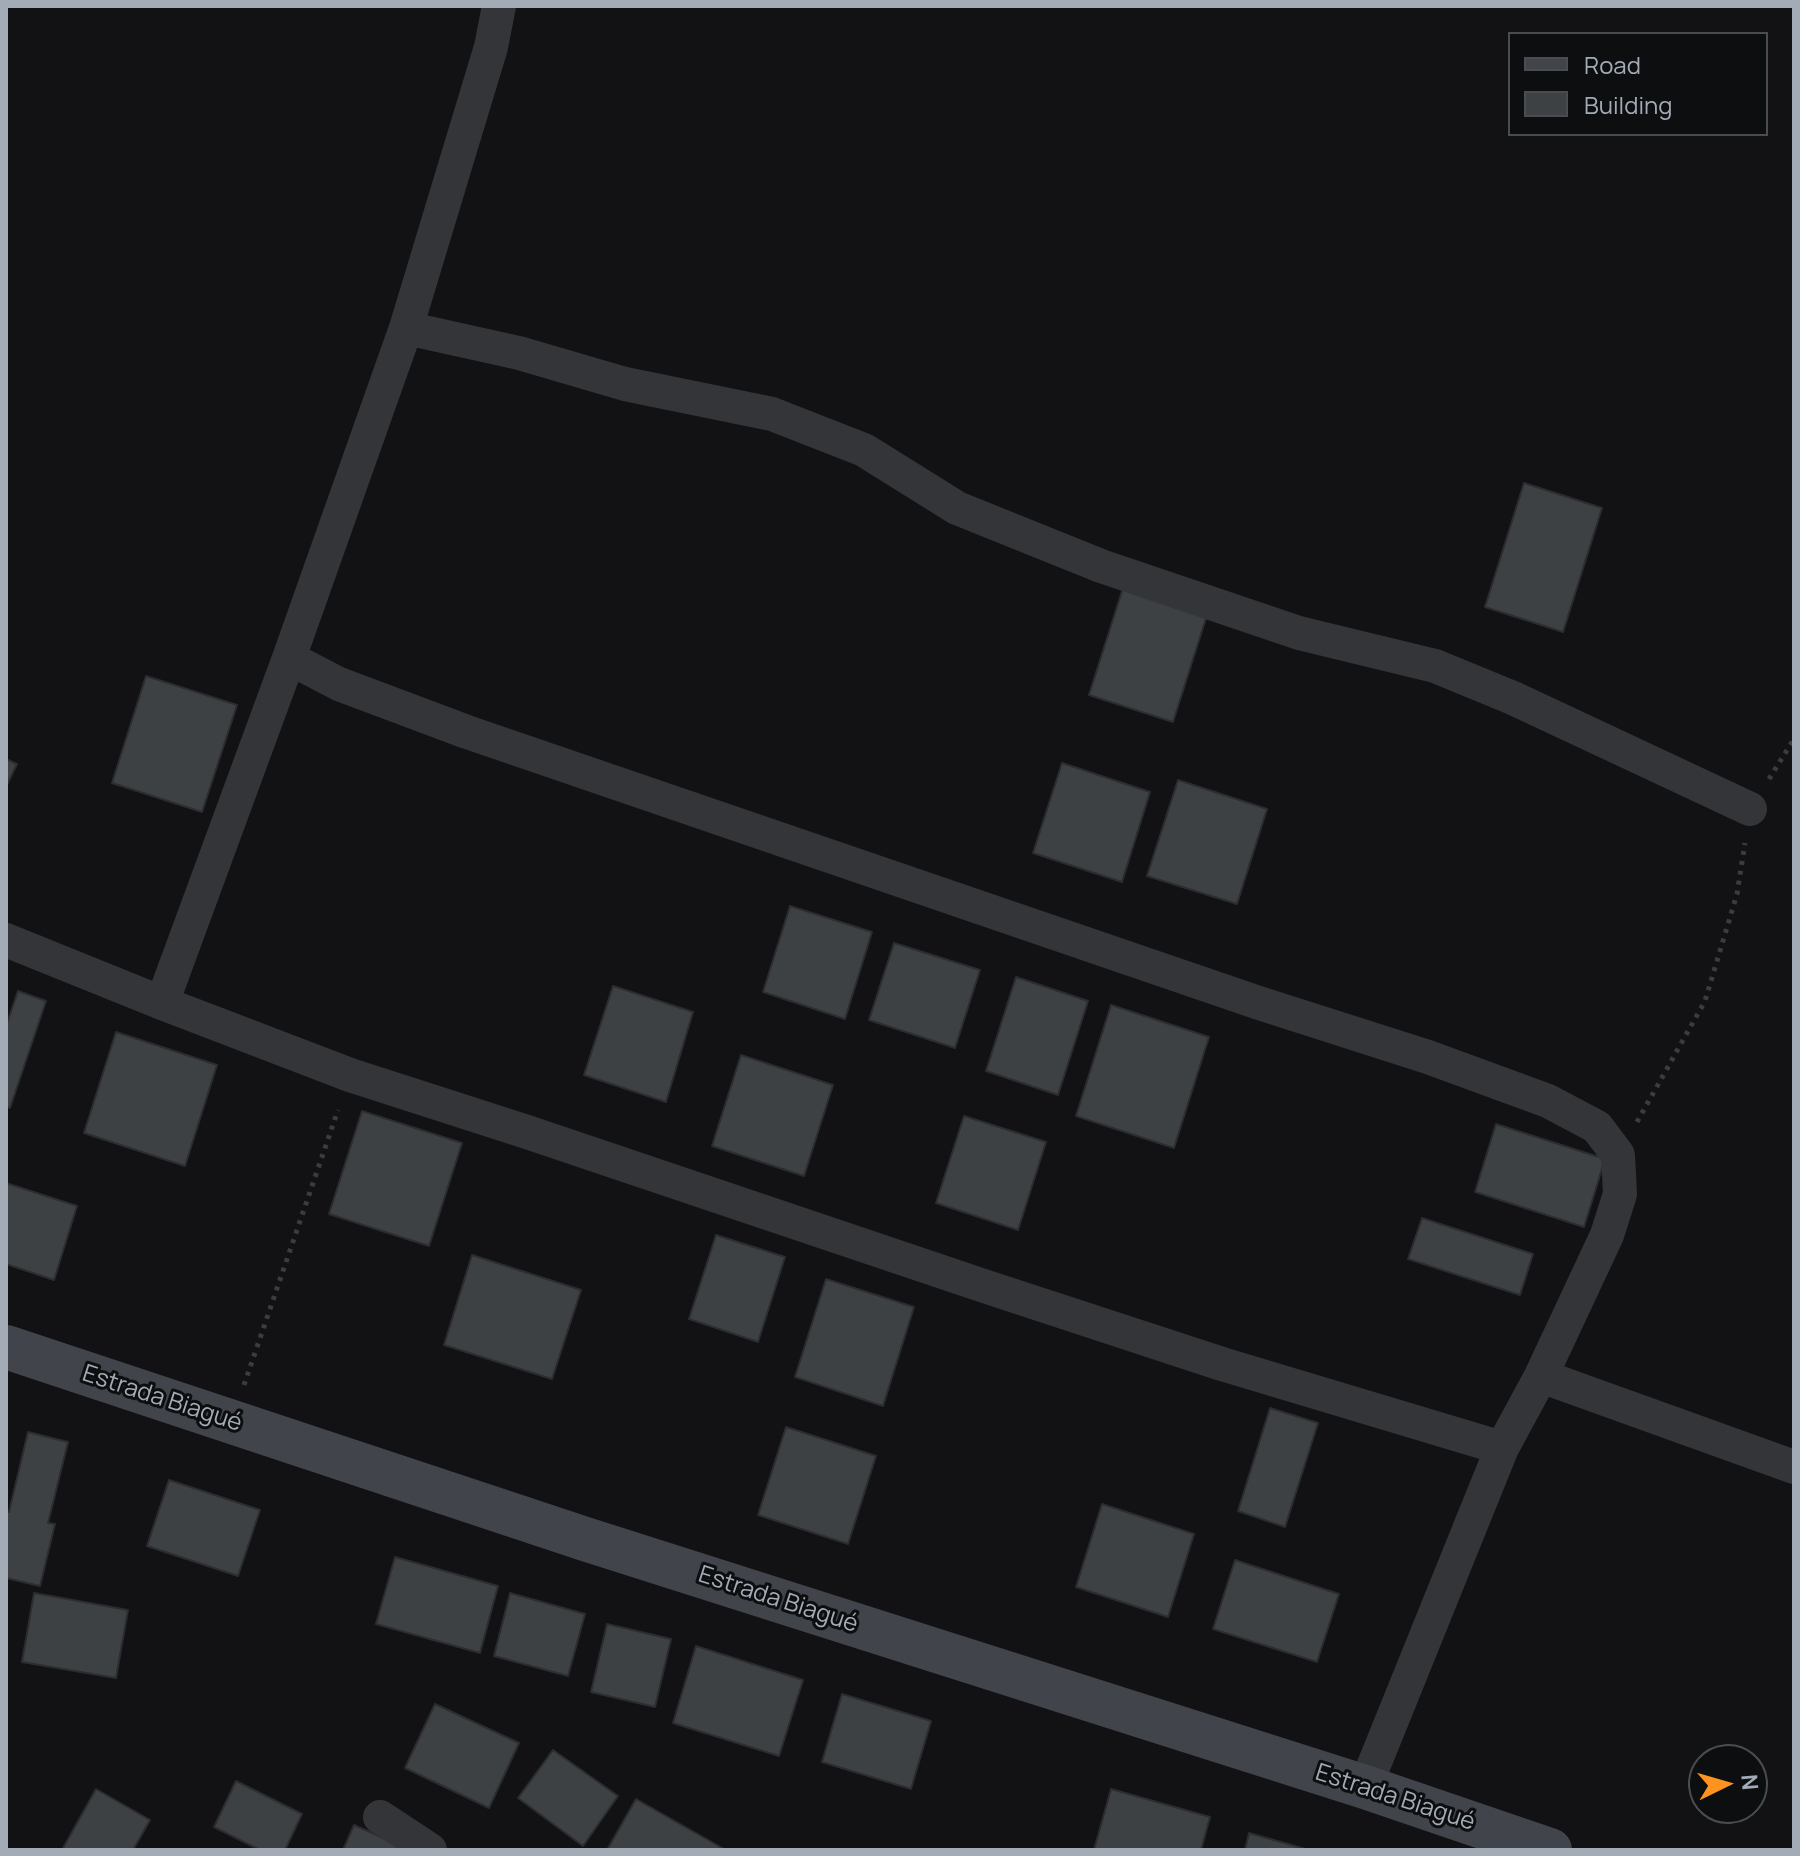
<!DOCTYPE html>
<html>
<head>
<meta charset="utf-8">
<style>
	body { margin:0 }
	#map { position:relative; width:1800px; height:1856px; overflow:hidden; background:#121214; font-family:Manrope,sans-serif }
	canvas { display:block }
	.frame { position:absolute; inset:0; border:8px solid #a2abb6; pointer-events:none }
	.legend { position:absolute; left:1508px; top:32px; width:260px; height:104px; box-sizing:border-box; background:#0d0e0f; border:2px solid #494d52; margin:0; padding:10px 14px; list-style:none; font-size:24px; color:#a2abb6 }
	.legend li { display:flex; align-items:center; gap:16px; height:40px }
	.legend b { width:40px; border:2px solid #494d52 }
	.north { position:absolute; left:1688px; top:1744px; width:80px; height:80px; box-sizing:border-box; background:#0d0e0f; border:2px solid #494d52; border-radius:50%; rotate:85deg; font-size:22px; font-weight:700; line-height:32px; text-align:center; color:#a2abb6 }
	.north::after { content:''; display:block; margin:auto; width:28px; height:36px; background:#ff931f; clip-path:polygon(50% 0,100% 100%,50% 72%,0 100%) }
</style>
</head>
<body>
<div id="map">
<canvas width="1800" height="1856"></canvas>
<div class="frame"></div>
<ul class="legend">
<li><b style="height:10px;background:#41444a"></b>Road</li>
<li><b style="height:22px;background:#3e4144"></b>Building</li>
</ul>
<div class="north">N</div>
</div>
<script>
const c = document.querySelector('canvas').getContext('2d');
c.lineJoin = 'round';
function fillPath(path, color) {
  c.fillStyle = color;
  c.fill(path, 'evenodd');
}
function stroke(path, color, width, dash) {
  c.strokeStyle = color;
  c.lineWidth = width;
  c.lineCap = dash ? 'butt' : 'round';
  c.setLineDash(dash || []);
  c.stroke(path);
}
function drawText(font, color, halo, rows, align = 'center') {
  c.font = font + ' Manrope,sans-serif';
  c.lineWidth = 6;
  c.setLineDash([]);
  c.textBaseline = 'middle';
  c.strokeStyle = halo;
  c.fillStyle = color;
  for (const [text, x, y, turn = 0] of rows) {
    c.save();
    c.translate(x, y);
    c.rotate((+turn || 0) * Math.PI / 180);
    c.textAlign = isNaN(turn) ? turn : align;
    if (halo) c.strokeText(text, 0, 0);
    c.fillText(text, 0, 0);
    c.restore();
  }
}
const building = new Path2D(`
	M 1524,483 L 1602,508 L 1563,632 L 1485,607 Z
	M 1123,588 L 1207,615 L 1173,722 L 1089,695 Z
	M 146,676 L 237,705 L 202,812 L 112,783 Z
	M 6,759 L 17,764 L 6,787 Z
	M 1062,763 L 1150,792 L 1122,882 L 1033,853 Z
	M 1178,780 L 1267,809 L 1237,904 L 1147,876 Z
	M 790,906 L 872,932 L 845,1019 L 763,992 Z
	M 894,943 L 980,970 L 955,1048 L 869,1020 Z
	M 1016,977 L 1088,1001 L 1058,1095 L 986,1071 Z
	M 613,986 L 693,1012 L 666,1102 L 584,1075 Z
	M 18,991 L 46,1001 L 10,1108 L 6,1107 L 6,1026 Z
	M 1111,1005 L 1209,1037 L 1174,1148 L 1076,1116 Z
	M 116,1032 L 217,1065 L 185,1166 L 84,1133 Z
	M 741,1055 L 833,1085 L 804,1176 L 712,1146 Z
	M 362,1111 L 462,1143 L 429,1246 L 329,1214 Z
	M 964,1116 L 1046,1142 L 1018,1230 L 936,1203 Z
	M 1496,1124 L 1605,1159 L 1584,1227 L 1475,1192 Z
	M 6,1183 L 77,1206 L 54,1280 L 6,1264 Z
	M 1422,1218 L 1533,1254 L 1520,1295 L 1408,1259 Z
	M 716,1235 L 785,1257 L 758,1342 L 689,1319 Z
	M 472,1255 L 581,1290 L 552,1379 L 444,1345 Z
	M 826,1279 L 914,1307 L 883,1406 L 795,1377 Z
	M 1270,1408 L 1318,1423 L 1285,1527 L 1238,1511 Z
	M 786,1427 L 876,1456 L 848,1544 L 758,1515 Z
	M 28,1432 L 68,1442 L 48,1523 L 55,1524 L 40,1586 L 6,1578 L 6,1512 L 9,1512 Z
	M 169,1480 L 260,1510 L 238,1576 L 147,1546 Z
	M 1102,1504 L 1194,1534 L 1168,1617 L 1076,1587 Z
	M 395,1557 L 498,1586 L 480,1653 L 376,1624 Z
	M 1235,1560 L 1339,1594 L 1317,1662 L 1213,1629 Z
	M 34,1593 L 128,1610 L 116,1678 L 22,1662 Z
	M 510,1593 L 585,1614 L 568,1676 L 494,1656 Z
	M 607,1624 L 671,1639 L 655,1707 L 591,1692 Z
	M 696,1646 L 803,1680 L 779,1756 L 673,1723 Z
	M 842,1694 L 931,1721 L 911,1789 L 822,1762 Z
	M 435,1704 L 519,1743 L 489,1808 L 405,1768 Z
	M 553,1750 L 618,1796 L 583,1846 L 518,1798 Z
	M 236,1781 L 302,1814 L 285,1850 L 260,1850 L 214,1827 Z
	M 96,1789 L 150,1820 L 133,1850 L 62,1850 Z
	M 1111,1789 L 1210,1817 L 1201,1850 L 1094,1850 Z
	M 636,1799 L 724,1849 L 724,1850 L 607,1850 Z
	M 354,1825 L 411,1850 L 343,1850 Z
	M 1249,1833 L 1309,1850 L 1245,1850 Z`);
const path = new Path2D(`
	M 1769,779 L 1794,739
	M 1637,1122 L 1705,1001 L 1737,894 L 1745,843
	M 244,1385 L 338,1110`);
const street = new Path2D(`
	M 406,328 L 519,353 L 625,384 L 772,414 L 864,450 L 957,508 L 1101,566 L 1299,633 L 1435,666 L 1513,698 L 1750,809
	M 289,658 L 339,684 L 467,732 L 1259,1003 L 1428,1057 L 1548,1101 L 1597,1127 L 1618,1155 L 1620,1194 L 1607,1235 L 1541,1376 L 1502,1448 L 1365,1787
	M 6,940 L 162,1003 L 350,1075 L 527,1132 L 984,1286 L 1222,1364 L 1502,1448
	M 162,1003 L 289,658 L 406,328 L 491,47 L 499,6
	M 1541,1376 L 1794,1467
	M 380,1817 L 430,1850`);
const secondary = new Path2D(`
	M 6,1347 L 585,1539 L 1365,1787 L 1550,1850`);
const streetNames = [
	["Estrada Biagué",162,1399,18],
	["Estrada Biagué",778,1600,18],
	["Estrada Biagué",1395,1798,18]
];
fillPath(building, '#3e4144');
stroke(building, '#2c2d30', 2);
stroke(path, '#393c41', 5, [4, 6]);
stroke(street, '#333539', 34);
stroke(secondary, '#41444a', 44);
drawText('24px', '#a2abb6', '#0d0e0f', streetNames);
</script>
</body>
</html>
